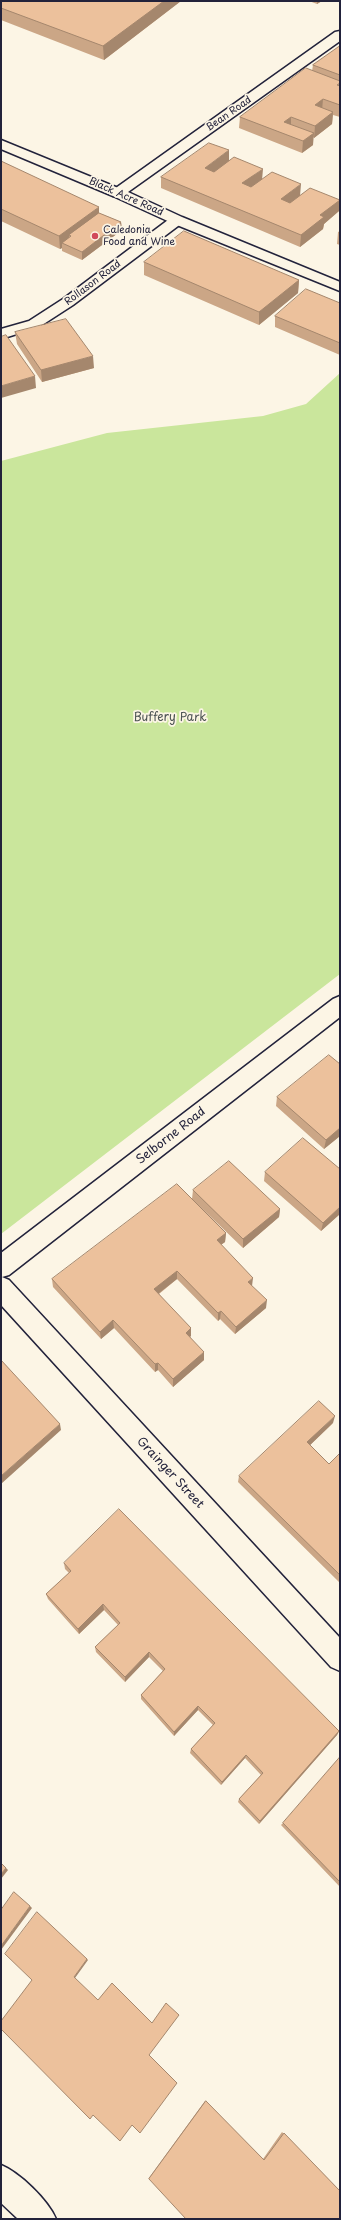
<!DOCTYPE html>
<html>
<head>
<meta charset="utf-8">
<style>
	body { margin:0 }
	#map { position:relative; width:341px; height:2220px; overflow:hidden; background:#fcf5e5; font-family:"Playpen Sans",sans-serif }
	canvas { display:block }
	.frame { position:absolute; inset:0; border:2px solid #22223b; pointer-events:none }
</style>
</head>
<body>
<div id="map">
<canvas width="341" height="2220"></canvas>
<div class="frame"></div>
</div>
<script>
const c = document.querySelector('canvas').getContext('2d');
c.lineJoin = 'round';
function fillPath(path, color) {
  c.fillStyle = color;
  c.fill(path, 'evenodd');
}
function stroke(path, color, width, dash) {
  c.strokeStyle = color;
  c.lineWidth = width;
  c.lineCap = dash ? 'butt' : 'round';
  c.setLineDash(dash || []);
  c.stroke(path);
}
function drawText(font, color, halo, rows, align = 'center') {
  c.font = font + ' "Playpen Sans",sans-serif';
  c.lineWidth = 3.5;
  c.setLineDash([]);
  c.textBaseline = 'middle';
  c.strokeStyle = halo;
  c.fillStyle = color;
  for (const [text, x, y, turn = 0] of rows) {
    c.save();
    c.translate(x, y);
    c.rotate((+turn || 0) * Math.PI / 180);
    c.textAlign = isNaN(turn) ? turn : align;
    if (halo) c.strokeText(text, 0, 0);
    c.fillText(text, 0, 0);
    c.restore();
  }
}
const green = new Path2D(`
	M 340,373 L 340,974 L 1,1234 L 1,461 L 107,433 L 263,416 L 306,404 Z`);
const minor = new Path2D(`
	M 1,140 L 123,190 L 125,193 L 118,197 L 113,196 L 1,149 Z
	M 177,216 L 184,220 L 182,223 L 73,305 L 39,327 L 1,339 L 1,329 L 29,321 L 63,299 L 172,217 Z
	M 340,996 L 340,1017 L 9,1275 L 2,1277 L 9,1280 L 340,1638 L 340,1671 L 331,1667 L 1,1305 L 1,1253 L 333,999 Z
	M 1,2165 C 20,2173 48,2200 56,2219 L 18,2219 L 1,2203 Z`);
const tertiary = new Path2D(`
	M 340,31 L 340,41 L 128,192 L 182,217 L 340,282 L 340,291 L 172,223 L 113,196 L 111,193 L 113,190 L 335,32 Z`);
const wall = new Path2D(`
	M 1,1 L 181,1 L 104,60 L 1,20 Z
	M 309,1 L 322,1 L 317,4 Z
	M 340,46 L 340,117 L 333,115 L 332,124 L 314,138 L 313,137 L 313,145 L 302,153 L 239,128 L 240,117 L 312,71 L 313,65 Z
	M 229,160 L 262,179 L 300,195 L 340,200 L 339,211 L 324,224 L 323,229 L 300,247 L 161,188 L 161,177 Z
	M 1,161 L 99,213 L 121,222 L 122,230 L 82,260 L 62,251 L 62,248 L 60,249 L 1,221 Z
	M 340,231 L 340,245 L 337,244 L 338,232 Z
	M 144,262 L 299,280 L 298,293 L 259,325 L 144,275 Z
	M 340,303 L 340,355 L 275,327 L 275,316 Z
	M 15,332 L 94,368 L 42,382 L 17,344 Z
	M 340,1064 L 340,1136 L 324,1149 L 276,1106 L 277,1097 Z
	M 340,1169 L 340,1214 L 321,1231 L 264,1181 L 265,1172 Z
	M 193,1190 L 280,1209 L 279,1217 L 243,1248 L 192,1199 Z
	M 226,1233 L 225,1242 L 221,1245 L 252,1286 L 266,1308 L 235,1334 L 220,1319 L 218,1321 L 177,1279 L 159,1294 L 191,1336 L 190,1337 L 204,1360 L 173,1387 L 158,1370 L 155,1372 L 114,1328 L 101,1339 L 53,1287 L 52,1279 Z
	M 333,1423 L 310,1445 L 329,1464 L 340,1453 L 340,1583 L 238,1482 L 239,1476 Z
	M 64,1563 L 339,1731 L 337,1735 L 259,1824 L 238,1802 L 239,1799 L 261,1775 L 245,1758 L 221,1785 L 190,1753 L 191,1749 L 213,1725 L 198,1710 L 174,1736 L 141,1699 L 141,1695 L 163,1671 L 149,1657 L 125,1682 L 96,1652 L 95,1647 L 118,1625 L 104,1610 L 79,1634 L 48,1599 L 46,1594 L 69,1573 L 65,1569 Z
	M 340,1757 L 340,1887 L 281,1825 L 283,1823 Z
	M 205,2101 L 263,2159 L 282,2132 L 340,2191 L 149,2179 L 149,2178 Z`);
const shadedWall = new Path2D(`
	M 164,1 L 181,1 L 104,60 L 103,46 Z
	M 317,1 L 322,1 L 317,4 Z
	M 323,99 L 322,111 L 315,105 Z
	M 333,112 L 332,124 L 314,138 L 315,126 Z
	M 291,117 L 291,129 L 284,122 Z
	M 314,133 L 313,145 L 302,153 L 303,141 Z
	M 229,150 L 229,162 L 205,180 L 205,168 Z
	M 263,169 L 262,180 L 242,195 L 242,183 Z
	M 301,184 L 300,196 L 280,211 L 281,199 Z
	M 340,200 L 339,211 L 324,224 L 323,229 L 300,247 L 301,235 L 320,215 Z
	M 99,207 L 99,220 L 71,236 L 69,235 L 69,243 L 62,243 L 62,248 L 60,249 L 59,236 Z
	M 121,222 L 122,230 L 82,260 L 82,252 Z
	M 299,280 L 298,293 L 259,325 L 259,312 Z
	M 93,356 L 94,368 L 42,382 L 41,370 Z
	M 35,376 L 36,388 L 1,398 L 1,386 Z
	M 340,1128 L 340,1136 L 324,1149 L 326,1140 Z
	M 340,1207 L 340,1214 L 321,1231 L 323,1223 Z
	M 280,1209 L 279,1217 L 243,1248 L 243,1239 Z
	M 226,1233 L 225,1242 L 216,1248 L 217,1240 Z
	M 177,1271 L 177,1279 L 154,1297 L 154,1289 Z
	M 253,1278 L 252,1286 L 248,1282 Z
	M 267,1300 L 266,1308 L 235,1334 L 236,1327 Z
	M 221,1311 L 220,1319 L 218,1321 L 218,1313 Z
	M 113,1320 L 114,1328 L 101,1339 L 100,1332 Z
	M 191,1328 L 191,1336 L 186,1340 L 186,1333 Z
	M 204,1352 L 204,1360 L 173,1387 L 173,1379 Z
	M 158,1363 L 158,1370 L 155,1372 L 155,1364 Z
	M 335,1416 L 333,1423 L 306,1449 L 307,1442 Z
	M 60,1424 L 61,1430 L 1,1484 L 1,1476 Z
	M 103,1604 L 104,1610 L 79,1634 L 78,1629 Z
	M 149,1652 L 149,1657 L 125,1682 L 125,1677 Z
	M 198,1706 L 198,1710 L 174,1736 L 174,1732 Z
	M 339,1731 L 337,1735 L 259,1824 L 260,1821 Z
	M 246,1755 L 245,1758 L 221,1785 L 222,1782 Z
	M 6,1868 L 8,1870 L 1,1879 L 1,1874 Z
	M 30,1906 L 32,1908 L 1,1950 L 1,1946 Z
	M 87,1959 L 88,1960 L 75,1978 L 74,1977 Z`);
const building = new Path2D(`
	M 1,1 L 164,1 L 103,46 L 1,8 Z
	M 340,46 L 340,75 L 313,65 Z
	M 306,68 L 340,81 L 340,83 L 337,85 L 340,86 L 340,105 L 323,99 L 315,105 L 333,112 L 315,126 L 291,117 L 284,122 L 314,133 L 303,141 L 240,117 Z
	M 209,143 L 229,150 L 205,168 L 214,172 L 234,157 L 263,169 L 242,183 L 251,187 L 272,172 L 301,184 L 281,199 L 290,203 L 310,188 L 340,200 L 320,215 L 324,217 L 301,235 L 161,177 Z
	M 1,161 L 99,207 L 59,236 L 1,209 Z
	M 99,213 L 121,222 L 82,252 L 62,243 L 71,236 L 69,235 Z
	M 184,231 L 299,280 L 259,312 L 144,262 Z
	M 306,289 L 340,303 L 340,343 L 275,316 Z
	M 66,319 L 93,356 L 41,370 L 15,332 Z
	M 6,335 L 35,376 L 1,386 L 1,337 Z
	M 329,1055 L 340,1064 L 340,1128 L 326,1140 L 277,1097 Z
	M 303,1138 L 340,1169 L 340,1207 L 323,1223 L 265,1172 Z
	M 229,1161 L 280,1209 L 243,1239 L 193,1190 Z
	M 177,1184 L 226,1233 L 217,1240 L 253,1278 L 248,1282 L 267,1300 L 236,1327 L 221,1311 L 218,1313 L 177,1271 L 154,1289 L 191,1328 L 186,1333 L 204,1352 L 173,1379 L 158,1363 L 155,1364 L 113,1320 L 100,1332 L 52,1279 Z
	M 1,1360 L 60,1424 L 1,1476 Z
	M 319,1401 L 335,1416 L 307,1442 L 329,1464 L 340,1453 L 340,1575 L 239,1476 Z
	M 119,1509 L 339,1731 L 260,1821 L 239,1799 L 263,1773 L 246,1755 L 222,1782 L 191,1749 L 215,1723 L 198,1706 L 174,1732 L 141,1695 L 165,1669 L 149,1652 L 125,1677 L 95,1647 L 120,1623 L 110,1612 L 103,1604 L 78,1629 L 46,1594 L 71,1571 L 64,1563 Z
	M 340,1757 L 340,1882 L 283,1823 Z
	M 1,1863 L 6,1868 L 1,1874 Z
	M 14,1892 L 30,1906 L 1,1946 L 1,1910 Z
	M 37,1912 L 87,1959 L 74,1977 L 98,2000 L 112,1983 L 152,2023 L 166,2003 L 179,2015 L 149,2055 L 177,2083 L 140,2133 L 132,2125 L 120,2141 L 93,2115 L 90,2119 L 1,2029 L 1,2021 L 32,1980 L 5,1954 Z
	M 206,2101 L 264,2160 L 284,2133 L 340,2191 L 340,2219 L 186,2219 L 149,2179 Z`);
const markers = [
	[95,236,4,"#d1495b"]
];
const farStreetnames = [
	["Bean Road",229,114,-35],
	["Black Acre Road",126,197,24],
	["Rollason Road",93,283,-37]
];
const farPoinames = [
	["Caledonia",103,230],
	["Food and Wine",103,242]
];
const parkNames = [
	["Buffery Park",170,718]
];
const streetNames = [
	["Selborne Road",171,1136,-38],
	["Grainger Street",170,1473,47]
];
fillPath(green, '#cae69c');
stroke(minor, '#22223b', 3);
stroke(tertiary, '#22223b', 3);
fillPath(minor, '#fcf5e5');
fillPath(tertiary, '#fcf5e5');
fillPath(wall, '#cba686');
fillPath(shadedWall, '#a5876d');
fillPath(building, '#ecc19c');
stroke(building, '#a5876d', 1);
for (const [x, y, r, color] of markers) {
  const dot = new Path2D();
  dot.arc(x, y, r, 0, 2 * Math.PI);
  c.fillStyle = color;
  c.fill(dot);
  stroke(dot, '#fcf5e5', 1.5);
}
drawText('10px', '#22223b', '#fcf5e5', farStreetnames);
drawText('10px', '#22223b', '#fcf5e5', farPoinames, 'left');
drawText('12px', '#4c5353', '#fcf5e5', parkNames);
drawText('12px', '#22223b', '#fcf5e5', streetNames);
</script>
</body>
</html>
